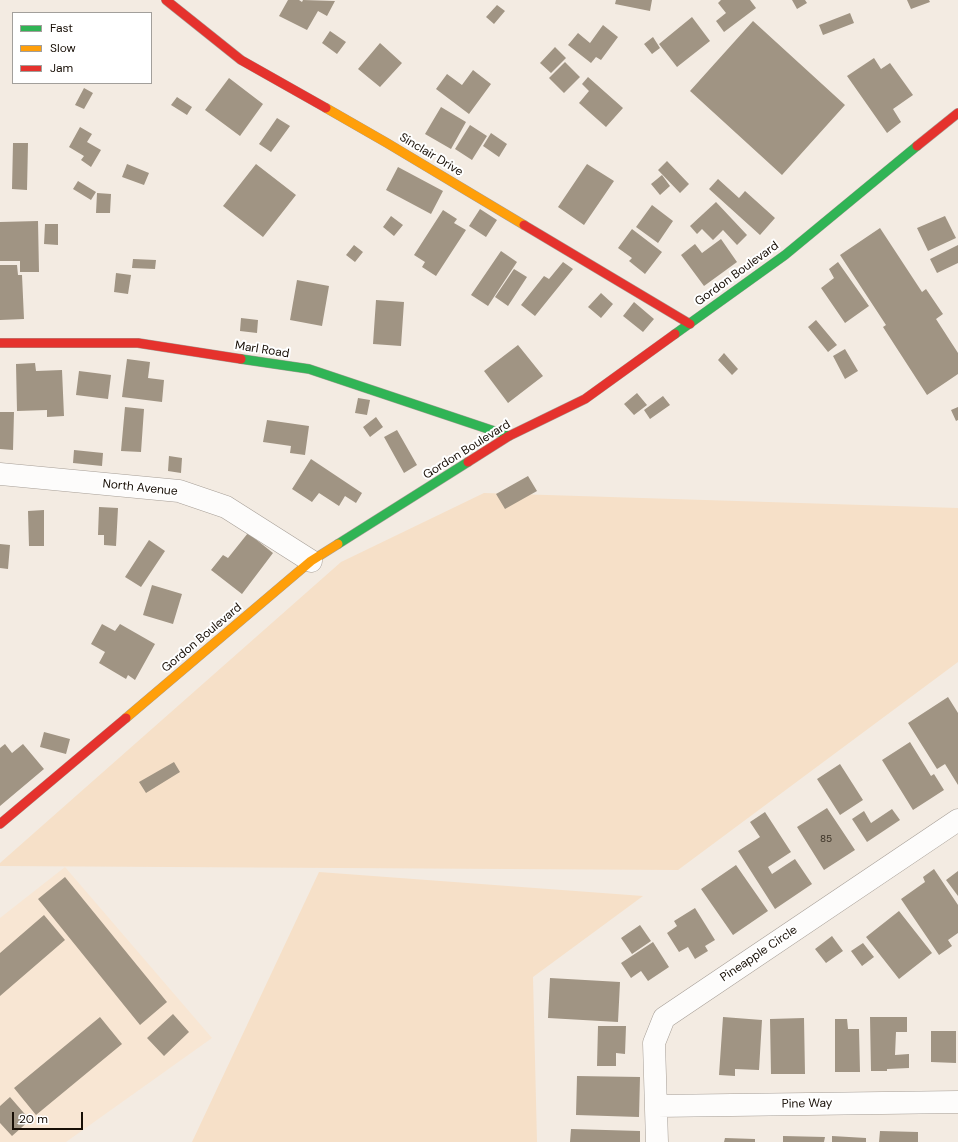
<!DOCTYPE html>
<html>
<head>
<meta charset="utf-8">
<style>
	body { margin:0 }
	#map { position:relative; width:958px; height:1142px; overflow:hidden; background:#f3ebe2; font-family:"DM Sans",sans-serif }
	canvas { display:block }
	.legend { position:absolute; left:12px; top:12px; width:140px; height:72px; box-sizing:border-box; background:#fff; border:1px solid #a29f9b; margin:0; padding:5px 7px; list-style:none; font-size:12px; color:#170e05 }
	.legend li { display:flex; align-items:center; gap:8px; height:20px }
	.legend b { width:20px; border:1px solid #a29f9b }
	.scale { position:absolute; left:12px; top:1112px; width:71px; height:18px; box-sizing:border-box; border:2px solid #170e05; border-top:0; padding-left:5px; font-size:12px; line-height:14px; white-space:nowrap; color:#170e05; -webkit-text-stroke:3px #fff; paint-order:stroke }
</style>
</head>
<body>
<div id="map">
<canvas width="958" height="1142"></canvas>
<ul class="legend">
<li><b style="height:5px;background:#30b455"></b>Fast</li>
<li><b style="height:5px;background:#ff9f0a"></b>Slow</li>
<li><b style="height:5px;background:#e5322d"></b>Jam</li>
</ul>
<div class="scale">20 m</div>
</div>
<script>
const c = document.querySelector('canvas').getContext('2d');
c.lineJoin = 'round';
function fillPath(path, color) {
  c.fillStyle = color;
  c.fill(path, 'evenodd');
}
function stroke(path, color, width, dash) {
  c.strokeStyle = color;
  c.lineWidth = width;
  c.lineCap = dash ? 'butt' : 'round';
  c.setLineDash(dash || []);
  c.stroke(path);
}
function drawText(font, color, halo, rows, align = 'center') {
  c.font = font + ' "DM Sans",sans-serif';
  c.lineWidth = 4;
  c.setLineDash([]);
  c.textBaseline = 'middle';
  c.strokeStyle = halo;
  c.fillStyle = color;
  for (const [text, x, y, turn = 0] of rows) {
    c.save();
    c.translate(x, y);
    c.rotate((+turn || 0) * Math.PI / 180);
    c.textAlign = isNaN(turn) ? turn : align;
    if (halo) c.strokeText(text, 0, 0);
    c.fillText(text, 0, 0);
    c.restore();
  }
}
const built = new Path2D(`
	M 65,867 L 212,1038 L 66,1142 L 0,1142 L 0,918 Z`);
const green = new Path2D(`
	M 484,493 L 958,508 L 958,662 L 678,870 L 0,866 L 0,863 L 341,562 Z
	M 319,872 L 643,896 L 533,977 L 537,1142 L 192,1142 Z`);
const building = new Path2D(`
	M 288,0 L 299,0 L 302,2 L 303,0 L 335,1 L 327,16 L 318,11 L 307,30 L 279,16 Z
	M 616,0 L 652,0 L 650,11 L 615,4 Z
	M 721,0 L 750,0 L 756,8 L 724,32 L 716,21 L 726,13 L 718,3 Z
	M 792,0 L 805,0 L 807,3 L 797,9 Z
	M 907,0 L 929,0 L 930,2 L 911,9 Z
	M 497,5 L 505,11 L 494,24 L 486,17 Z
	M 850,13 L 854,23 L 823,35 L 819,25 Z
	M 692,17 L 710,41 L 677,67 L 659,44 Z
	M 753,21 L 845,105 L 782,175 L 690,91 Z
	M 603,25 L 618,37 L 601,60 L 596,57 L 591,63 L 568,45 L 578,33 L 590,43 Z
	M 330,31 L 346,42 L 337,54 L 322,43 Z
	M 653,37 L 660,48 L 652,54 L 644,44 Z
	M 380,43 L 402,63 L 380,87 L 358,69 Z
	M 555,47 L 566,58 L 551,73 L 540,63 Z
	M 874,58 L 881,69 L 890,63 L 913,95 L 893,109 L 901,122 L 887,133 L 847,76 Z
	M 565,62 L 580,77 L 564,93 L 549,78 Z
	M 473,70 L 491,84 L 469,114 L 436,89 L 447,74 L 462,85 Z
	M 588,77 L 623,108 L 606,127 L 579,103 L 589,91 L 582,84 Z
	M 229,78 L 263,104 L 240,136 L 205,110 Z
	M 84,88 L 93,93 L 84,109 L 75,105 Z
	M 177,97 L 192,107 L 187,115 L 171,105 Z
	M 441,107 L 466,122 L 451,149 L 425,134 Z
	M 277,118 L 290,126 L 271,152 L 259,144 Z
	M 470,125 L 487,136 L 472,160 L 455,149 Z
	M 80,127 L 92,134 L 87,142 L 101,150 L 91,167 L 81,160 L 84,156 L 69,147 Z
	M 491,133 L 507,144 L 499,157 L 483,146 Z
	M 13,143 L 28,143 L 27,190 L 12,189 Z
	M 667,161 L 689,184 L 680,193 L 658,170 Z
	M 127,164 L 149,173 L 144,185 L 122,177 Z
	M 256,164 L 296,195 L 263,237 L 223,206 Z
	M 587,164 L 614,181 L 584,225 L 558,207 Z
	M 398,167 L 443,191 L 431,214 L 386,190 Z
	M 662,175 L 670,186 L 660,195 L 651,184 Z
	M 718,179 L 739,198 L 745,191 L 775,218 L 760,235 L 709,189 Z
	M 78,181 L 96,192 L 91,200 L 73,189 Z
	M 97,193 L 111,194 L 110,213 L 96,213 Z
	M 716,202 L 747,235 L 737,245 L 723,230 L 713,240 L 702,229 L 697,234 L 690,226 Z
	M 652,205 L 673,221 L 658,243 L 636,227 Z
	M 480,209 L 497,220 L 486,237 L 469,226 Z
	M 443,210 L 457,219 L 454,223 L 466,230 L 436,276 L 422,267 L 425,262 L 414,255 Z
	M 391,216 L 403,225 L 394,236 L 383,227 Z
	M 945,216 L 956,238 L 928,251 L 917,228 Z
	M 38,221 L 39,272 L 20,272 L 20,261 L 0,261 L 0,222 Z
	M 45,224 L 58,224 L 58,245 L 44,244 Z
	M 880,228 L 922,292 L 926,289 L 943,314 L 936,319 L 958,353 L 958,374 L 927,395 L 883,327 L 886,325 L 840,255 Z
	M 632,229 L 662,252 L 645,274 L 629,261 L 632,258 L 618,248 Z
	M 721,239 L 737,262 L 704,286 L 681,255 L 695,244 L 702,253 Z
	M 354,245 L 363,252 L 355,262 L 346,255 Z
	M 958,245 L 958,263 L 937,273 L 930,259 Z
	M 501,251 L 517,262 L 488,306 L 471,295 Z
	M 133,259 L 156,260 L 155,269 L 132,268 Z
	M 563,262 L 573,269 L 535,316 L 521,305 L 544,276 L 549,279 Z
	M 838,262 L 869,306 L 845,323 L 821,288 L 834,278 L 829,269 Z
	M 0,265 L 17,265 L 18,275 L 22,275 L 24,319 L 0,320 Z
	M 514,269 L 527,277 L 508,306 L 495,297 Z
	M 116,273 L 131,275 L 128,294 L 114,292 Z
	M 297,280 L 329,286 L 322,326 L 290,320 Z
	M 601,293 L 613,304 L 601,318 L 588,307 Z
	M 376,300 L 404,302 L 401,346 L 373,344 Z
	M 634,302 L 654,319 L 643,332 L 623,316 Z
	M 241,318 L 258,320 L 257,333 L 240,331 Z
	M 816,320 L 837,345 L 828,352 L 808,327 Z
	M 518,345 L 543,376 L 508,403 L 484,371 Z
	M 845,349 L 858,371 L 845,379 L 833,356 Z
	M 724,353 L 738,369 L 732,375 L 718,360 Z
	M 127,359 L 150,362 L 148,378 L 164,380 L 162,402 L 122,397 Z
	M 35,363 L 36,371 L 62,370 L 64,416 L 47,417 L 47,410 L 17,411 L 16,364 Z
	M 79,371 L 111,375 L 108,399 L 76,395 Z
	M 637,393 L 647,405 L 634,415 L 624,404 Z
	M 663,396 L 670,405 L 650,419 L 644,410 Z
	M 358,398 L 370,400 L 367,415 L 355,413 Z
	M 125,407 L 144,409 L 141,452 L 121,451 Z
	M 958,407 L 958,420 L 956,421 L 951,410 Z
	M 0,412 L 14,412 L 13,450 L 0,449 Z
	M 376,417 L 383,427 L 370,437 L 363,427 Z
	M 267,420 L 309,426 L 305,455 L 290,453 L 291,446 L 263,442 Z
	M 397,430 L 417,465 L 404,473 L 384,437 Z
	M 74,450 L 103,453 L 102,466 L 73,463 Z
	M 169,456 L 182,458 L 181,473 L 168,471 Z
	M 311,459 L 362,493 L 356,503 L 345,496 L 339,506 L 319,493 L 312,502 L 292,489 Z
	M 528,476 L 537,491 L 505,509 L 496,494 Z
	M 99,507 L 118,508 L 116,546 L 104,545 L 104,535 L 98,535 Z
	M 44,510 L 44,546 L 29,546 L 28,511 Z
	M 248,533 L 273,553 L 242,594 L 211,570 L 223,555 L 228,558 Z
	M 149,540 L 165,551 L 141,587 L 125,577 Z
	M 0,544 L 10,545 L 8,569 L 0,568 Z
	M 152,585 L 182,594 L 173,624 L 143,615 Z
	M 102,624 L 115,631 L 120,624 L 155,644 L 135,680 L 128,675 L 126,679 L 99,663 L 105,652 L 91,644 Z
	M 948,697 L 958,713 L 958,785 L 945,764 L 937,769 L 908,723 Z
	M 44,732 L 70,739 L 66,754 L 40,747 Z
	M 910,742 L 931,776 L 934,774 L 944,790 L 913,810 L 882,760 Z
	M 5,744 L 12,753 L 23,744 L 44,769 L 0,806 L 0,748 Z
	M 174,762 L 180,772 L 146,793 L 139,782 Z
	M 840,764 L 863,800 L 840,815 L 817,779 Z
	M 827,808 L 855,850 L 824,870 L 797,827 Z
	M 892,809 L 900,820 L 867,842 L 852,819 L 864,811 L 871,823 Z
	M 765,812 L 791,852 L 768,867 L 772,874 L 795,859 L 812,884 L 775,909 L 738,851 L 760,837 L 750,822 Z
	M 736,865 L 768,911 L 733,935 L 701,889 Z
	M 934,869 L 958,905 L 958,933 L 948,940 L 952,946 L 939,955 L 901,899 L 925,882 L 923,877 Z
	M 958,871 L 958,896 L 946,880 Z
	M 65,877 L 167,1002 L 140,1025 L 38,899 Z
	M 695,908 L 715,940 L 705,946 L 708,951 L 695,959 L 688,947 L 679,952 L 667,933 L 677,926 L 674,921 Z
	M 899,911 L 932,953 L 899,979 L 866,937 Z
	M 44,915 L 65,940 L 0,996 L 0,953 Z
	M 640,925 L 651,941 L 632,954 L 621,938 Z
	M 832,936 L 843,951 L 826,963 L 815,949 Z
	M 653,942 L 669,967 L 648,981 L 641,971 L 631,978 L 621,963 Z
	M 863,943 L 874,957 L 862,966 L 851,951 Z
	M 550,978 L 620,982 L 618,1022 L 548,1018 Z
	M 173,1014 L 189,1032 L 164,1056 L 147,1038 Z
	M 100,1017 L 122,1044 L 36,1115 L 14,1088 Z
	M 723,1017 L 762,1020 L 759,1070 L 735,1069 L 735,1076 L 719,1075 Z
	M 870,1017 L 907,1017 L 907,1032 L 896,1032 L 895,1055 L 909,1054 L 909,1068 L 887,1069 L 887,1071 L 871,1071 Z
	M 804,1018 L 805,1074 L 771,1074 L 770,1019 Z
	M 835,1019 L 847,1019 L 848,1029 L 859,1029 L 860,1072 L 835,1072 Z
	M 598,1026 L 626,1026 L 625,1054 L 616,1053 L 616,1066 L 597,1066 Z
	M 931,1031 L 956,1031 L 956,1063 L 931,1062 Z
	M 577,1076 L 640,1077 L 639,1117 L 576,1115 Z
	M 10,1097 L 30,1120 L 12,1136 L 0,1123 L 0,1106 Z
	M 571,1129 L 640,1131 L 640,1142 L 570,1142 Z
	M 880,1131 L 918,1132 L 918,1142 L 879,1142 Z
	M 783,1136 L 825,1137 L 824,1142 L 783,1142 Z
	M 832,1136 L 866,1138 L 866,1142 L 832,1142 Z
	M 725,1138 L 755,1139 L 755,1142 L 724,1142 Z`);
const street = new Path2D(`
	M 0,474 L 179,491 L 226,507 L 311,561
	M 657,1106 L 958,1102
	M 657,1142 L 654,1043 L 664,1018 L 958,820`);
const fast = new Path2D(`
	M 675,334 L 785,255 L 917,146
	M 241,359 L 309,369 L 509,436
	M 338,544 L 468,462`);
const slow = new Path2D(`
	M 326,108 L 387,143 L 524,225
	M 126,718 L 311,561 L 338,544`);
const jam = new Path2D(`
	M 166,0 L 241,60 L 326,108
	M 917,146 L 958,113
	M 524,225 L 690,324
	M 0,343 L 138,343 L 241,359
	M 468,462 L 509,436 L 585,399 L 675,334
	M 0,824 L 126,718`);
const numberNames = [
	["85",826,839]
];
const streetNames = [
	["Sinclair Drive",431,155,31],
	["Gordon Boulevard",737,274,-36],
	["Marl Road",262,350,9],
	["Gordon Boulevard",467,450,-32],
	["North Avenue",140,488,6],
	["Gordon Boulevard",202,638,-40],
	["Pineapple Circle",759,954,-34],
	["Pine Way",807,1104,-1]
];
fillPath(built, '#f8e6d3');
fillPath(green, '#f6e0c8');
fillPath(building, '#a09483');
stroke(street, '#a69e96', 23);
stroke(fast, '#a69e96', 10);
stroke(slow, '#a69e96', 10);
stroke(jam, '#a69e96', 10);
stroke(street, '#fdfcfb', 22);
stroke(fast, '#30b455', 9);
stroke(slow, '#ff9f0a', 9);
stroke(jam, '#e5322d', 9);
drawText('10px', '#393024', null, numberNames);
drawText('12px', '#170e05', '#fff', streetNames);
</script>
</body>
</html>
